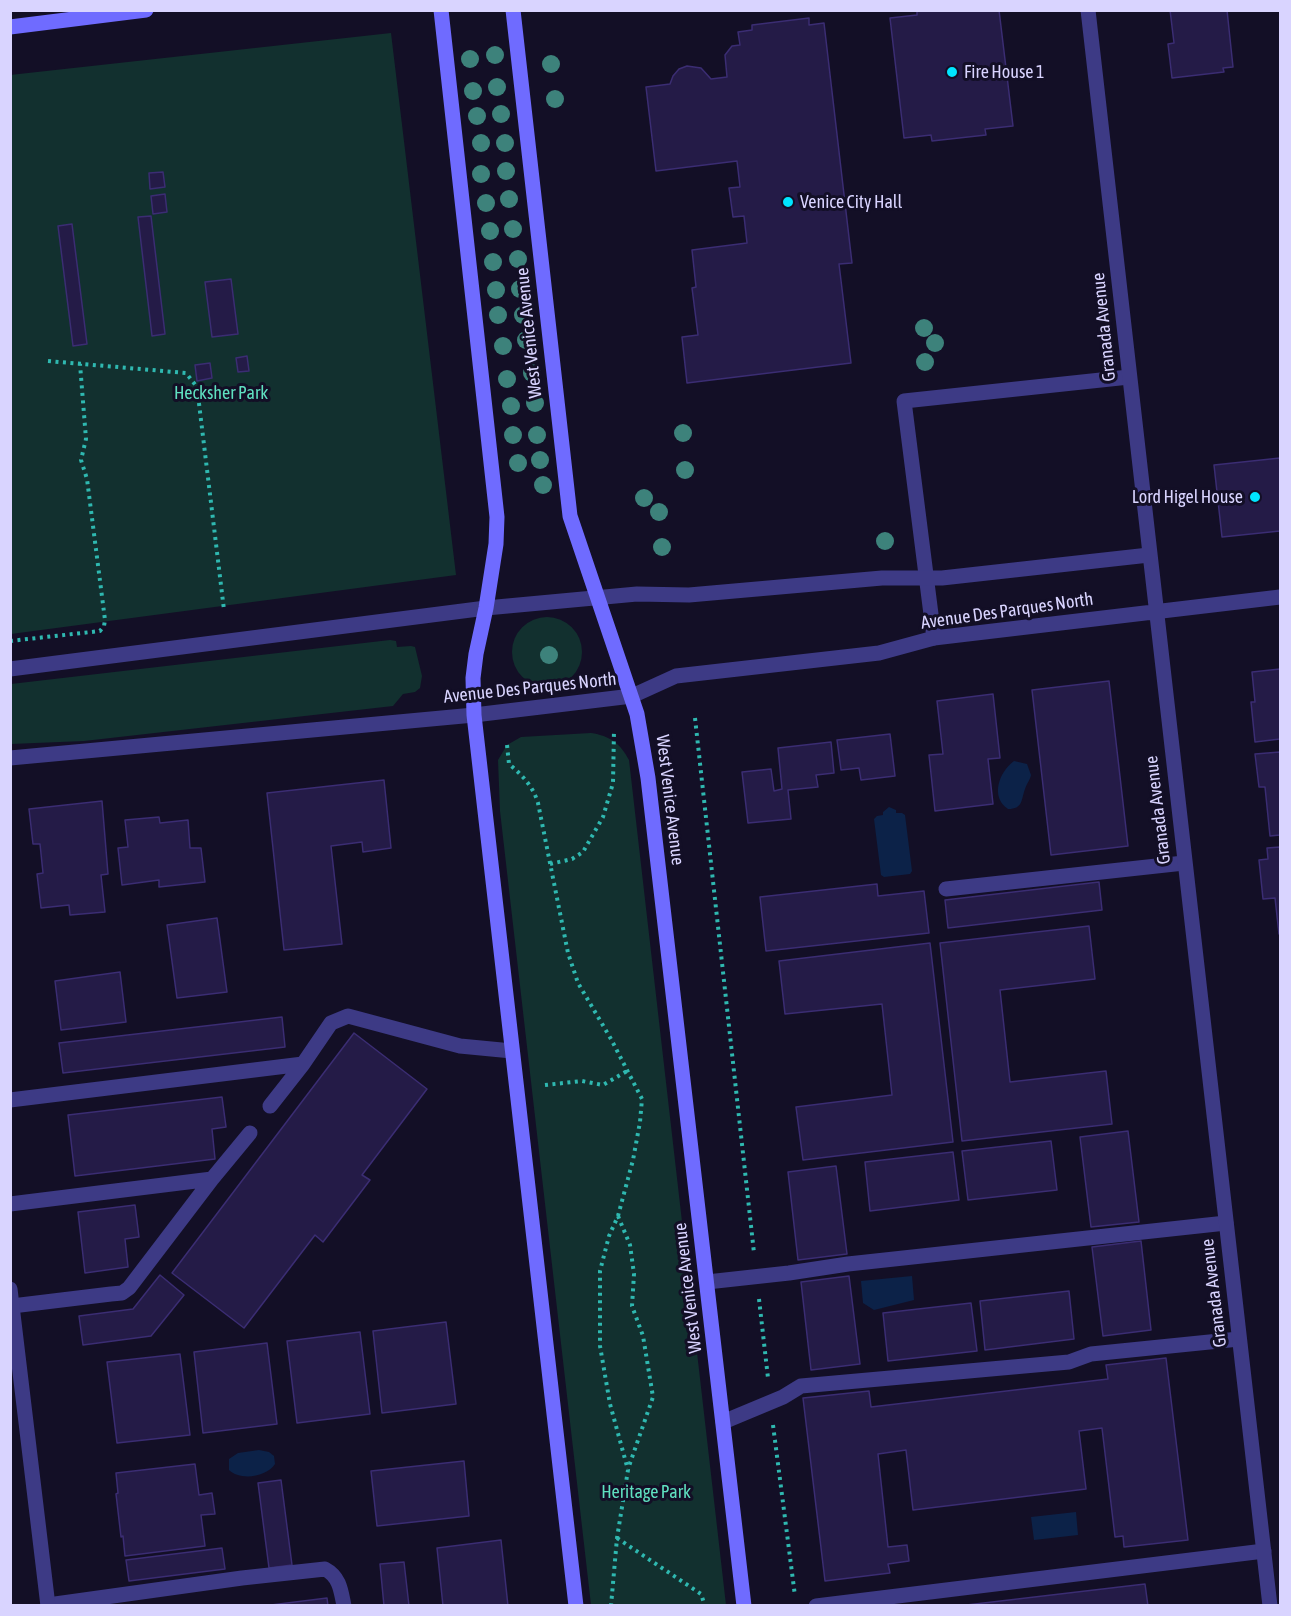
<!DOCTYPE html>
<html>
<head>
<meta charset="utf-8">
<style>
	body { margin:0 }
	#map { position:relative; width:1291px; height:1616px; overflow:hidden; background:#130f26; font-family:"Asap Condensed",sans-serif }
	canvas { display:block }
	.frame { position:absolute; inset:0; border:12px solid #d9d4ff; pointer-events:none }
</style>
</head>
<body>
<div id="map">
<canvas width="1291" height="1616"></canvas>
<div class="frame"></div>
</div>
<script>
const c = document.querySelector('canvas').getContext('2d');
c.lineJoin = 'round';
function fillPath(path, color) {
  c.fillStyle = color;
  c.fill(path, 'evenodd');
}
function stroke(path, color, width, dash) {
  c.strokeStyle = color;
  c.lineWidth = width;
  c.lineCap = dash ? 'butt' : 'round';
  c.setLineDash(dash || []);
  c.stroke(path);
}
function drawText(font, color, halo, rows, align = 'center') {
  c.font = font + ' "Asap Condensed",sans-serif';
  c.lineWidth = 6;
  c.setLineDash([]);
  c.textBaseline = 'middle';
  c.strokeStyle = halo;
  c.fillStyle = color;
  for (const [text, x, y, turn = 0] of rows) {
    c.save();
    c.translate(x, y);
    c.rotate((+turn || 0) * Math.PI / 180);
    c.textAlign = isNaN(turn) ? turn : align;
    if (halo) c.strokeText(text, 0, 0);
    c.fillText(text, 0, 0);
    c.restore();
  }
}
const green = new Path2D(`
	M 391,33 L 456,575 L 11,634 L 10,75 Z
	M512 652a35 35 0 1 1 70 0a35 35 0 1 1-70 0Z
	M 390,640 L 396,641 L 397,647 L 411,646 L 415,647 L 422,676 L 420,688 L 415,692 L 403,694 L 393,706 L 84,741 L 11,744 L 11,684 Z
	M 591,733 C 610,736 620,743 629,760 L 726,1605 L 591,1605 L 500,811 L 498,760 L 507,745 L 521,737 Z`);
const water = new Path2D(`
	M 1014,761 L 1027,764 L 1031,775 C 1030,780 1027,783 1025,789 C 1021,800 1023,809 1008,809 C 990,797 999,772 1014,761 Z
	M 889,807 L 896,810 L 896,813 L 902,813 L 905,815 L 912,871 L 910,874 L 884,877 L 881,875 L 874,819 L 877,816 L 883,815 L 883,812 Z
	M 912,1276 L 914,1300 L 874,1310 L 863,1303 L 861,1281 Z
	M 259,1450 L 269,1452 L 274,1456 L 275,1464 C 267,1477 240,1481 229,1470 L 229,1459 L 238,1453 Z
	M 1076,1512 L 1078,1535 L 1034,1540 L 1031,1517 Z`);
const building = new Path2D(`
	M 999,10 L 1013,126 L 985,129 L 986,135 L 932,141 L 931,135 L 904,138 L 890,18 L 917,15 L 917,11 L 920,10 Z
	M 1170,10 L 1227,10 L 1233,67 L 1223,68 L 1224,72 L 1172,78 L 1168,44 L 1174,43 Z
	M 809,18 L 809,25 L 824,23 L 852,263 L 839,264 L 851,363 L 687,383 L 682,337 L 698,335 L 692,288 L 696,287 L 692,250 L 747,243 L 744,216 L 733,217 L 729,188 L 740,187 L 737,161 L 656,171 L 646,87 L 670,84 L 673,76 L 679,69 L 687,66 L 701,68 L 711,79 L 727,77 L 725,55 L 732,46 L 740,45 L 738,32 L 752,30 L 752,25 Z
	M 163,172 L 165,187 L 150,189 L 149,173 Z
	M 165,194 L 167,212 L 153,214 L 151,196 Z
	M 151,216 L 165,334 L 152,336 L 138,217 Z
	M 72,224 L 87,344 L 73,346 L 58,226 Z
	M 231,279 L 238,334 L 212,337 L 205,282 Z
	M 247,356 L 249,371 L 238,372 L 236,358 Z
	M 210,363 L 212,378 L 197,381 L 195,365 Z
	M 1280,458 L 1280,531 L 1222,537 L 1214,465 Z
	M 1280,669 L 1280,739 L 1255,742 L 1251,702 L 1255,702 L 1252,672 Z
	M 1109,681 L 1128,846 L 1051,855 L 1032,690 Z
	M 993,694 L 1000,758 L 988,759 L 993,804 L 935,811 L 929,755 L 943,754 L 937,701 Z
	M 890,734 L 895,776 L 861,780 L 859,768 L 841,770 L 837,740 Z
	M 831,742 L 834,773 L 816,775 L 818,787 L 788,790 L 791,819 L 748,823 L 742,772 L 771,769 L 774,791 L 782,789 L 778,748 Z
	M 1280,752 L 1280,835 L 1270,836 L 1265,787 L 1259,787 L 1255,754 Z
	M 384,780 L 391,848 L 363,852 L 362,842 L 331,846 L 342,944 L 284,950 L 267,793 Z
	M 102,801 L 108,874 L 101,875 L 105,912 L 70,915 L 69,905 L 41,908 L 37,874 L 43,873 L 40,844 L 33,844 L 29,809 Z
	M 159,817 L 160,823 L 188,820 L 190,848 L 201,848 L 205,882 L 159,887 L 159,880 L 122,885 L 118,848 L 128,847 L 125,820 Z
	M 1280,847 L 1280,934 L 1279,934 L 1275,898 L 1263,899 L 1259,860 L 1268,859 L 1267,848 Z
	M 1099,882 L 1102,910 L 948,928 L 945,900 Z
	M 877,884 L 878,896 L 924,891 L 929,933 L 766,951 L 760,897 Z
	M 217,918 L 227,992 L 177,998 L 167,925 Z
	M 1089,926 L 1095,979 L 1000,990 L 1010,1082 L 1106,1071 L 1112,1124 L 962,1141 L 940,943 Z
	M 930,943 L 953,1142 L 803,1160 L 796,1107 L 892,1095 L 882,1004 L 785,1014 L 779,961 Z
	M 120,972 L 126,1022 L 61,1030 L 55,981 Z
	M 282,1017 L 285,1047 L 63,1073 L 59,1043 Z
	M 354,1033 L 427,1089 L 362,1175 L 370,1180 L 323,1242 L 315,1235 L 244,1328 L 172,1273 Z
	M 222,1097 L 226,1127 L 212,1129 L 215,1159 L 75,1176 L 68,1115 Z
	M 1128,1131 L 1139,1222 L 1091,1227 L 1080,1137 Z
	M 1051,1141 L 1057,1190 L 968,1200 L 962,1151 Z
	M 953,1152 L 959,1200 L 870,1211 L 865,1162 Z
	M 836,1166 L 847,1254 L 798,1260 L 788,1172 Z
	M 135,1205 L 139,1237 L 125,1239 L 128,1267 L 85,1273 L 78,1212 Z
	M 1141,1241 L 1151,1330 L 1103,1336 L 1092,1247 Z
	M 160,1275 L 184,1295 L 151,1336 L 83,1345 L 79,1316 L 133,1309 Z
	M 849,1276 L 860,1364 L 811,1370 L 801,1282 Z
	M 1069,1291 L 1074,1339 L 985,1350 L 980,1301 Z
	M 971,1303 L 977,1351 L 888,1361 L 883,1313 Z
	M 446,1322 L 456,1404 L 382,1413 L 373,1331 Z
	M 360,1332 L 370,1414 L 297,1423 L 287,1341 Z
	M 267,1343 L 277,1424 L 203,1433 L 194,1352 Z
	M 180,1354 L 190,1435 L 117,1443 L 107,1362 Z
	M 1166,1358 L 1188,1540 L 1124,1547 L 1123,1536 L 1115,1537 L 1102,1428 L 1079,1431 L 1086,1489 L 913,1510 L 906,1450 L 878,1454 L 888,1547 L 907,1545 L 909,1561 L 888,1564 L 890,1573 L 825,1581 L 803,1398 L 869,1391 L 871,1407 L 1108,1379 L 1106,1365 Z
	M 464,1461 L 469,1516 L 377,1526 L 371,1471 Z
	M 195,1464 L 199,1495 L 212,1493 L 215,1514 L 201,1515 L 205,1546 L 125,1556 L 123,1536 L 121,1537 L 116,1494 L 118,1493 L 116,1473 Z
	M 281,1480 L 292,1565 L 269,1568 L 258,1483 Z
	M 501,1540 L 508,1606 L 443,1606 L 437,1548 Z
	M 222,1548 L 225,1569 L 129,1581 L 126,1560 Z
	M 404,1562 L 409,1606 L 384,1606 L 380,1564 Z
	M 1145,1584 L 1148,1606 L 958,1606 Z
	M 327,1598 L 328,1606 L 263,1606 Z`);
const path = new Path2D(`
	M 48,361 L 186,373 L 197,387 L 224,610
	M 10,641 L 100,631 L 104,626 L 105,620 L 87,479 L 81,460 L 86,439 L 80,364
	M 695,718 L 754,1253
	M 507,745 L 509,764 C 522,775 533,786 538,803 L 568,953 L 578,983 L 611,1039 L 642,1099 L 640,1122 L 633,1160 L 618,1216 L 609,1236 L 600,1271 L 600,1346 L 610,1404 L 628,1470 L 617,1538 L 611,1606
	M 550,864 L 572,859 L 583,852 L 603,817 L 613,783 L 614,730
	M 545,1085 L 582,1081 L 603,1085 L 627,1071
	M 618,1216 L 630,1245 L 634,1274 L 632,1306 L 643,1336 L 653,1397 L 628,1469
	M 759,1299 L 768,1378
	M 773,1425 L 795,1596
	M 617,1538 L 701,1594 L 705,1606`);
const lane = new Path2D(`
	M 934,638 L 904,401 L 1129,377
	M 946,889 L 1184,863
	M 10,1100 L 303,1064 L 331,1023 L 348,1016 L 460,1046 L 512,1051
	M 270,1106 L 303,1064
	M 10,1204 L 212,1179 L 250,1133
	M 707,1282 L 789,1273 L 848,1264 L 1226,1223
	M 12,1306 L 111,1294 L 122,1293 L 129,1288 L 212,1179
	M 723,1422 L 783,1397 L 801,1386 L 1069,1362 L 1091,1354 L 1239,1339
	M 48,1605 L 242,1578 L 325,1569 C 340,1577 341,1591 344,1606
	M 816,1606 L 1264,1551`);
const street = new Path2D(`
	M 1088,10 L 1270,1606
	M 10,669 L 486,608 L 637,594 L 689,595 L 882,578 L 942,578 L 1149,555
	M 10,758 L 474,715 L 632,696 L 676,676 L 879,653 L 934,638 L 1280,597
	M 10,1289 L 48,1606`);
const secondary = new Path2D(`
	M 441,10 L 497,517 L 496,544 L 486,608 L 476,654 L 473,678 L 474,715 L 576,1606
	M 513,10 L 570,516 L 637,714 L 648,778 L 744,1606
	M 10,27 L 146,10`);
const trees = [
	[495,55],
	[470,59],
	[551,64],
	[497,87],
	[473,91],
	[555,99],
	[501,114],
	[477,116],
	[481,143],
	[505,143],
	[506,171],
	[481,174],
	[509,199],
	[486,203],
	[513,229],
	[490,231],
	[518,259],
	[493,262],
	[520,289],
	[496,290],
	[498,315],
	[523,315],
	[924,328],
	[526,340],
	[935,343],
	[503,346],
	[925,362],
	[532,373],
	[507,379],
	[535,403],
	[511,406],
	[683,433],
	[513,435],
	[537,435],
	[540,460],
	[518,463],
	[685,470],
	[543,485],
	[644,498],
	[659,512],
	[885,541],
	[662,547],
	[549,655]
];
const markers = [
	[952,72,6,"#00e5ff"],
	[788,202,6,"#00e5ff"],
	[1255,497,6,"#00e5ff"]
];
const poiNames = [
	["Fire House 1",964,72],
	["Venice City Hall",800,202],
	["Lord Higel House",1243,497,"right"]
];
const streetNames = [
	["Granada Avenue",1104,327,-96],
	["West Venice Avenue",529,333,-96],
	["Avenue Des Parques North",1007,611,-8],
	["Avenue Des Parques North",530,688,-6],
	["West Venice Avenue",670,800,83],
	["Granada Avenue",1158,810,-97],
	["West Venice Avenue",688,1288,-97],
	["Granada Avenue",1214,1293,-97]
];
const parkNames = [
	["Hecksher Park",221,393],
	["Heritage Park",646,1492]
];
fillPath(green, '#12302f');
fillPath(water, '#0c2248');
fillPath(building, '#241b47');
stroke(building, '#3b2d73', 1.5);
stroke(path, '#2fb8b0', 4, [3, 4.5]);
stroke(lane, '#3d3a85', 15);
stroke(street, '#3d3a85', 15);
stroke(secondary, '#6f6bff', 15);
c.fillStyle = '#3d827b';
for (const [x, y] of trees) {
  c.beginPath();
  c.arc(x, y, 9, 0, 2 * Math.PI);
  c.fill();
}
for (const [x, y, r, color] of markers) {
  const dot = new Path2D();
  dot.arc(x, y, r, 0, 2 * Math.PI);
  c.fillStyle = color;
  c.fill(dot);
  stroke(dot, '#130f26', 2);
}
drawText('18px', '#d9d4ff', '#130f26', poiNames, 'left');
drawText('18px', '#d9d4ff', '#130f26', streetNames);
drawText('18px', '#5fe0c0', '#130f26', parkNames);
</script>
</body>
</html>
